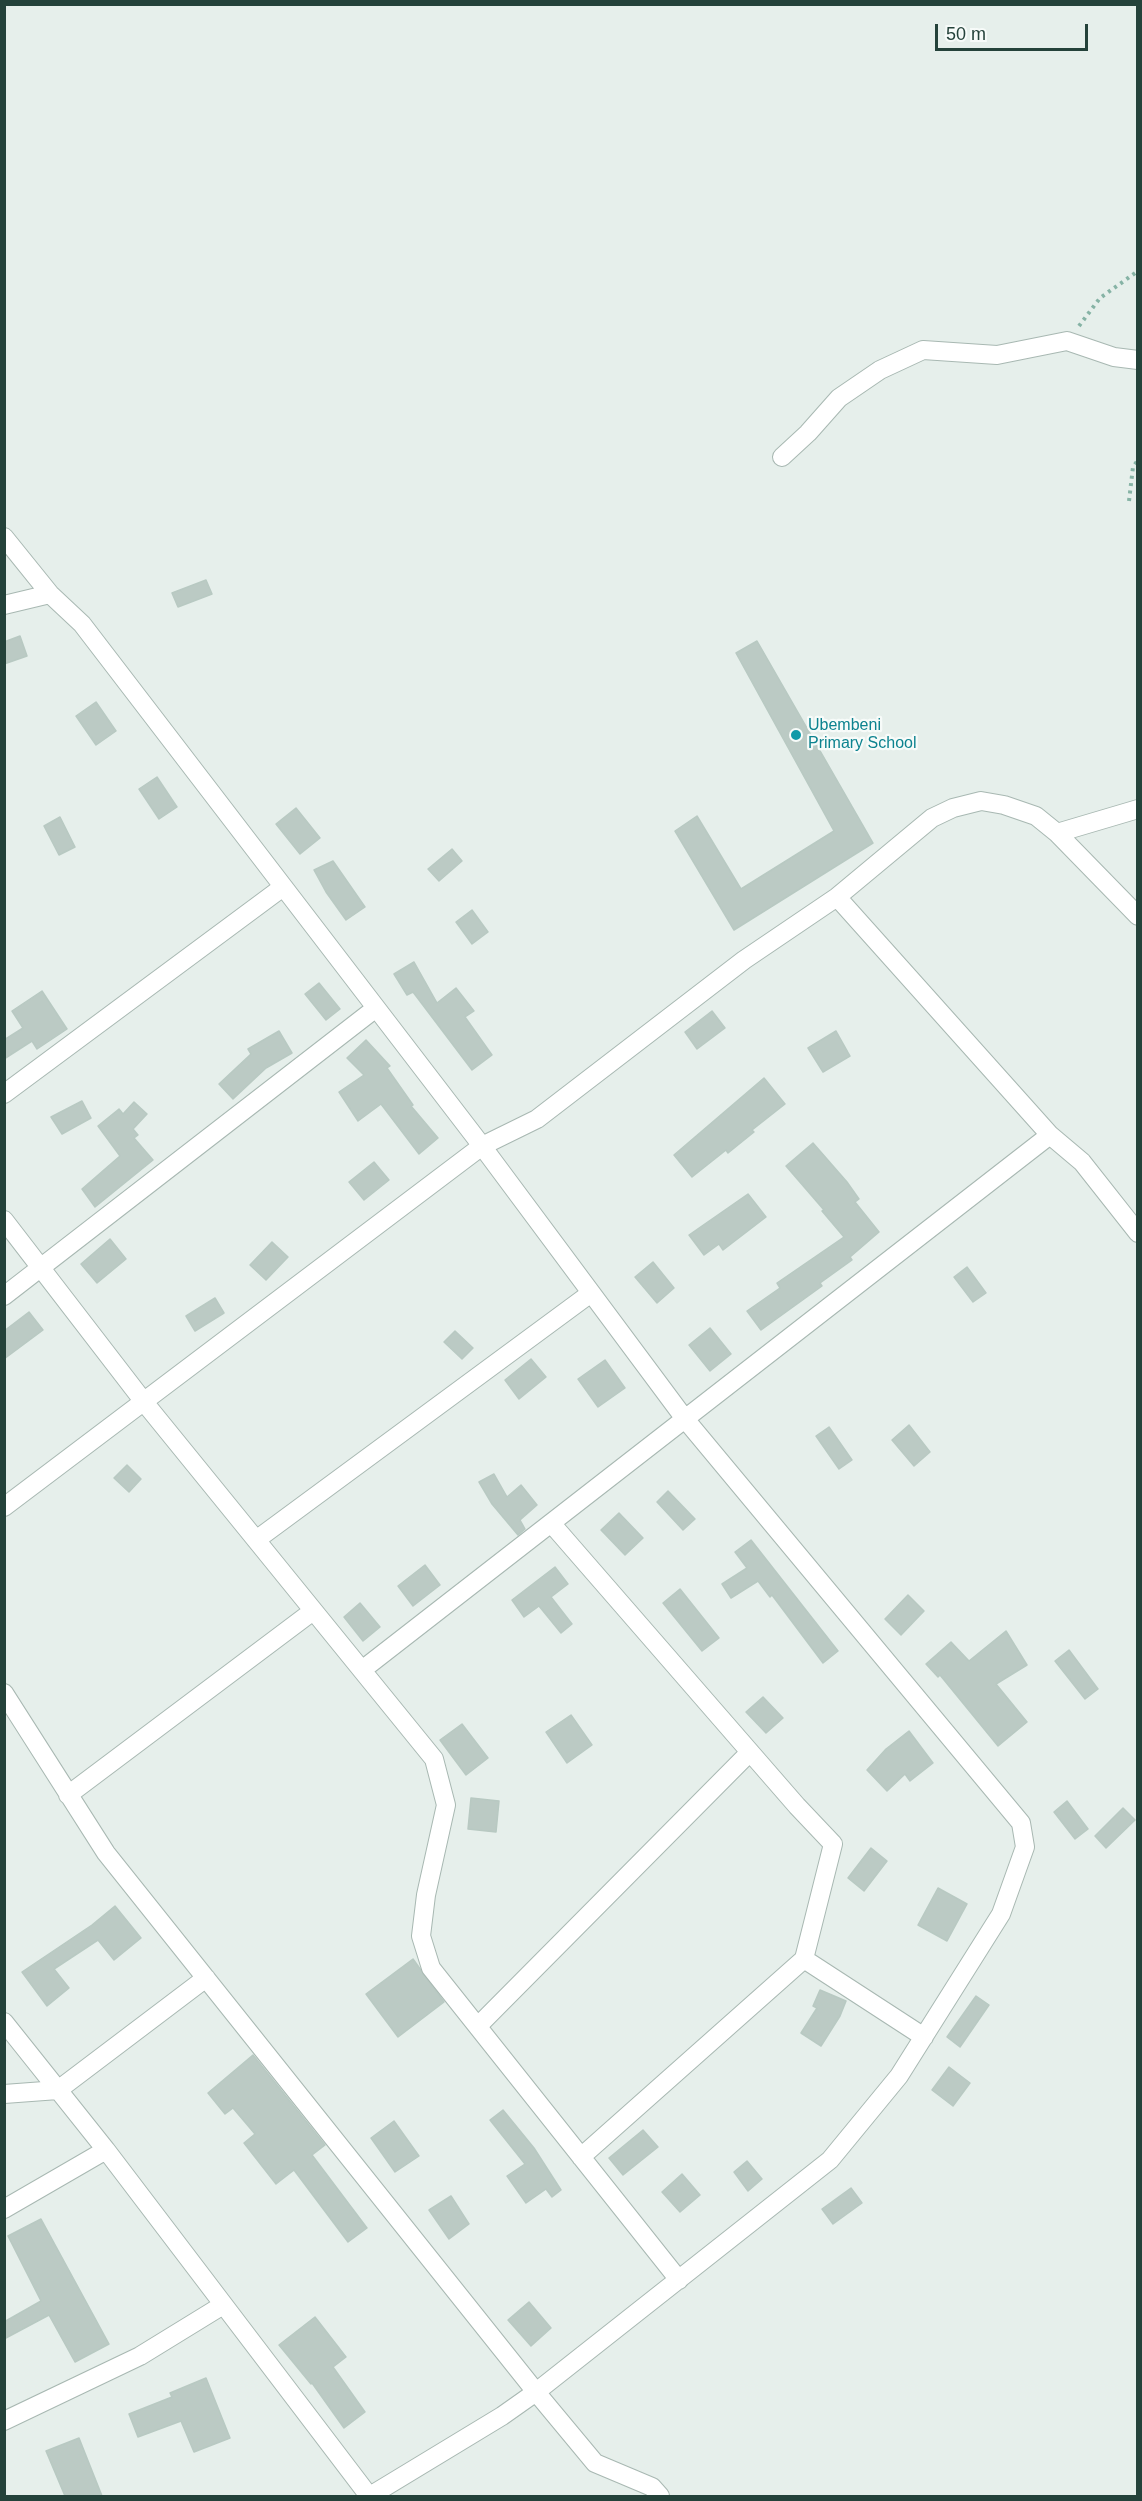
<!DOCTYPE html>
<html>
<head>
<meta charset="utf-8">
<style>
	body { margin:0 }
	#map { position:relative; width:1142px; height:2501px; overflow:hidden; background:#e6efeb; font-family:Helvetica,sans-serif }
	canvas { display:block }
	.frame { position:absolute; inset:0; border:6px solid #24423a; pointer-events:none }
	.scale { position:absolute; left:935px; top:24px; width:153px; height:27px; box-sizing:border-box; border:3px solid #24423a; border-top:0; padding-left:8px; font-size:18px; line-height:21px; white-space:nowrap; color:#24423a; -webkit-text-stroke:4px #f7fbf9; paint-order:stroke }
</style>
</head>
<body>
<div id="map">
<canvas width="1142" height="2501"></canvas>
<div class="frame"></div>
<div class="scale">50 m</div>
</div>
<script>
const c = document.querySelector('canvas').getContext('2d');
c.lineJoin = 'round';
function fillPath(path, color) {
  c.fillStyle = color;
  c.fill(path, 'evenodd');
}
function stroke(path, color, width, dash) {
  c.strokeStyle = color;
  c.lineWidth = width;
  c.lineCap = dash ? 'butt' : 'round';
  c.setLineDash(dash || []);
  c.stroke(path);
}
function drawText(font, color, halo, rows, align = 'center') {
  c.font = font + ' Helvetica,sans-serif';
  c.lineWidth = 4.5;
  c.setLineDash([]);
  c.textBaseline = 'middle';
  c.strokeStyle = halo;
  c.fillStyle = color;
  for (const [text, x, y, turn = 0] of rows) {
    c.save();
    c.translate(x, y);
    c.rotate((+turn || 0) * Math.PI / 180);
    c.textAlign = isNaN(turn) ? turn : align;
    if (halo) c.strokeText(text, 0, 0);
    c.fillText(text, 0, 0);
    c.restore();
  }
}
const building = new Path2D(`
	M 206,580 L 212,594 L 178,607 L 172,593 Z
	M 20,636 L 27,656 L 4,664 L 4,642 Z
	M 757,641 L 873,843 L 734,930 L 675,831 L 697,816 L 741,889 L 834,831 L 736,653 Z
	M 96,702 L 116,731 L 96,745 L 76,716 Z
	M 157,777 L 177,807 L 159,819 L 139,789 Z
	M 296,808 L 320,838 L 300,854 L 276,824 Z
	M 60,817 L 75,847 L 59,855 L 44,826 Z
	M 452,849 L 462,861 L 439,881 L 428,869 Z
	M 333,861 L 365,907 L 346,920 L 326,892 L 314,870 Z
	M 472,910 L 488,932 L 472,944 L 456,922 Z
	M 414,962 L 437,1003 L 456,988 L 474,1011 L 465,1017 L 492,1055 L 472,1070 L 413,992 L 407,995 L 394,974 Z
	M 319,983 L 340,1009 L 326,1020 L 305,994 Z
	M 42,991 L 67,1029 L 37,1049 L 32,1041 L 4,1059 L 4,1040 L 23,1028 L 12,1011 Z
	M 712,1011 L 725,1028 L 697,1049 L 685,1032 Z
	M 279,1031 L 292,1053 L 266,1068 L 233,1099 L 219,1084 L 251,1054 L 248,1049 Z
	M 836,1031 L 850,1056 L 823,1072 L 808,1048 Z
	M 366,1040 L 390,1066 L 387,1068 L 413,1105 L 411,1106 L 438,1138 L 419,1154 L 381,1104 L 358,1121 L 339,1092 L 364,1075 L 347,1058 Z
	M 764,1078 L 785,1104 L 752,1130 L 754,1132 L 728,1153 L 726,1150 L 692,1177 L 674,1155 Z
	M 82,1101 L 91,1118 L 62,1134 L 51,1117 Z
	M 134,1102 L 147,1114 L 133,1129 L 138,1135 L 134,1138 L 153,1160 L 95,1207 L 82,1189 L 120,1156 L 98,1126 L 119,1109 L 123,1114 Z
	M 813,1143 L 847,1182 L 859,1199 L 855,1202 L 879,1232 L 850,1257 L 852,1260 L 820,1283 L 822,1286 L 761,1330 L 747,1311 L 780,1288 L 777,1283 L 844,1237 L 822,1211 L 824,1210 L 786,1166 Z
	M 374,1162 L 389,1180 L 364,1200 L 349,1182 Z
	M 748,1194 L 766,1217 L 723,1250 L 719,1244 L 704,1255 L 689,1235 Z
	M 110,1239 L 126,1259 L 97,1283 L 81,1264 Z
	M 272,1242 L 288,1257 L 266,1280 L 250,1265 Z
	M 653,1262 L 674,1288 L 657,1303 L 635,1277 Z
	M 967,1267 L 986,1293 L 973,1302 L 954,1277 Z
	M 215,1298 L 224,1313 L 195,1331 L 186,1316 Z
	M 29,1312 L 43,1330 L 4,1359 L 4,1331 Z
	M 710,1328 L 731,1354 L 710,1371 L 689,1345 Z
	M 455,1331 L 473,1348 L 462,1359 L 444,1342 Z
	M 531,1359 L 546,1377 L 519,1399 L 505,1380 Z
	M 605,1360 L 625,1388 L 598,1407 L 578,1379 Z
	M 909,1425 L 930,1452 L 914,1466 L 892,1440 Z
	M 829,1427 L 852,1460 L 839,1469 L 816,1436 Z
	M 127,1465 L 141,1479 L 129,1492 L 114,1478 Z
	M 494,1474 L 507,1497 L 521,1485 L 537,1505 L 520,1520 L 525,1529 L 518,1535 L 492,1504 L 479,1482 Z
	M 668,1491 L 695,1519 L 683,1530 L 657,1502 Z
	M 619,1513 L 643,1538 L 625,1555 L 601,1530 Z
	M 751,1540 L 838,1651 L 823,1663 L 772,1595 L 770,1597 L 758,1581 L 731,1598 L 722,1584 L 747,1568 L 735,1552 Z
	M 425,1565 L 440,1585 L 413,1606 L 398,1586 Z
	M 555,1567 L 568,1584 L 551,1597 L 572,1624 L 561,1633 L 539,1606 L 524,1617 L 512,1600 Z
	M 680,1589 L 719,1638 L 702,1651 L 663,1603 Z
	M 908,1595 L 924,1611 L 901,1635 L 885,1619 Z
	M 360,1603 L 380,1627 L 363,1641 L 344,1617 Z
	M 1006,1631 L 1027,1665 L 996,1684 L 1027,1722 L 998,1746 L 940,1675 L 938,1677 L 926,1664 L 951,1642 L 969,1661 Z
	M 1069,1650 L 1098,1689 L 1085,1699 L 1055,1661 Z
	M 763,1697 L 783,1718 L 766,1733 L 746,1712 Z
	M 571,1715 L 592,1745 L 567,1763 L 546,1732 Z
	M 462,1724 L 488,1758 L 466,1775 L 440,1740 Z
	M 909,1731 L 933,1763 L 910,1781 L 905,1774 L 887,1791 L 867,1770 L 886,1749 Z
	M 471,1798 L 499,1801 L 496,1832 L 468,1829 Z
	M 1067,1801 L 1088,1829 L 1075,1839 L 1054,1812 Z
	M 1123,1808 L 1135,1820 L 1106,1848 L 1095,1836 Z
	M 871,1848 L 887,1861 L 864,1891 L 848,1878 Z
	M 938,1888 L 967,1904 L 947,1941 L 918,1925 Z
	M 115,1906 L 141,1938 L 114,1960 L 98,1940 L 54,1969 L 69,1988 L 47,2006 L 22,1972 L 92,1925 Z
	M 413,1959 L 444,2002 L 398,2037 L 366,1994 Z
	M 820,1990 L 846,2001 L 840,2016 L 821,2046 L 801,2033 L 817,2008 L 813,2006 Z
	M 976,1996 L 989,2005 L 960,2047 L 947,2037 Z
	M 253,2055 L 325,2145 L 312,2155 L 367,2228 L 348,2242 L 294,2170 L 276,2184 L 244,2143 L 255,2134 L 233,2108 L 225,2114 L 208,2093 Z
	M 949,2067 L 970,2083 L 953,2106 L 932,2090 Z
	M 503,2110 L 534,2148 L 561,2190 L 552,2197 L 546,2189 L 526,2203 L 507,2176 L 525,2164 L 490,2120 Z
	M 394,2121 L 419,2156 L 395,2172 L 371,2138 Z
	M 643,2130 L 658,2147 L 623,2175 L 609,2158 Z
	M 747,2161 L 762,2179 L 748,2191 L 734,2172 Z
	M 682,2174 L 700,2195 L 680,2212 L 662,2192 Z
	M 851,2188 L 862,2203 L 833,2224 L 822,2209 Z
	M 451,2196 L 469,2224 L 449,2239 L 429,2210 Z
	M 41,2219 L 109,2344 L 75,2362 L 49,2315 L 4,2339 L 4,2322 L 41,2301 L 8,2236 Z
	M 529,2302 L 551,2328 L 531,2346 L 508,2320 Z
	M 315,2317 L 346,2357 L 333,2367 L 365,2412 L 344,2428 L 312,2383 L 311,2384 L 279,2345 Z
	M 206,2378 L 230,2438 L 194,2452 L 181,2421 L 138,2437 L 129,2414 L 172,2397 L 170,2393 Z
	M 79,2438 L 102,2496 L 65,2496 L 46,2451 Z`);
const path = new Path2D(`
	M 1079,326 L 1100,298 L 1138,271
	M 1129,501 L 1133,467 L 1138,460`);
const minor = new Path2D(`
	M 782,457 L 808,433 L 839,398 L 880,370 L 923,350 L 997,355 L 1067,341 L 1114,357 L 1138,360
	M 4,537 L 50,594 L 82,624 L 482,1146 L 685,1419 L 1021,1823 L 1025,1847 L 1001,1914 L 899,2076 L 830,2160 L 536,2392 L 502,2416 L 370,2496
	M 4,605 L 50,594
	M 1057,833 L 1138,916
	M 837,897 L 1050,1135 L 1082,1162 L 1138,1233
	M 4,1094 L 283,887
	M 4,1220 L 144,1402 L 434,1759 L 446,1805 L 426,1895 L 421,1936 L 431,1968 L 679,2280
	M 4,1296 L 376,1008
	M 4,1507 L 482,1146 L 537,1119 L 744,960 L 837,897 L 932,818 L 953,808 L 981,801 L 1004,805 L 1036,816 L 1057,833 L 1138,809
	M 551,1523 L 797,1806 L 833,1844 L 804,1959 L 581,2157
	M 256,1540 L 591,1293
	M 362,1670 L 1050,1135
	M 4,1693 L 106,1853 L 536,2392 L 595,2463 L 652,2487 L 660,2496
	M 68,1795 L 313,1611
	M 804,1959 L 924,2037
	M 4,2022 L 106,2150 L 369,2496
	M 478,2026 L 750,1752
	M 4,2094 L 58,2090 L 206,1978
	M 4,2209 L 106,2150
	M 4,2421 L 140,2356 L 223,2305`);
const markers = [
	[796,735,6,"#0f9aa8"]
];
const cultureNames = [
	["Ubembeni",808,726],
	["Primary School",808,744]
];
fillPath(building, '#bbcac4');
stroke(building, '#b8c9c2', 1.5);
stroke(minor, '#a8b8b2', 20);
stroke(path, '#86b3a5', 4, [3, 4.5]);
stroke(minor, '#fff', 18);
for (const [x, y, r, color] of markers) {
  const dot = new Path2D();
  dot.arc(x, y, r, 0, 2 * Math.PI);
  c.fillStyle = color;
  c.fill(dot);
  stroke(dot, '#f7fbf9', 2);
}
drawText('16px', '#0d838f', '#f7fbf9', cultureNames, 'left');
</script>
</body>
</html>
